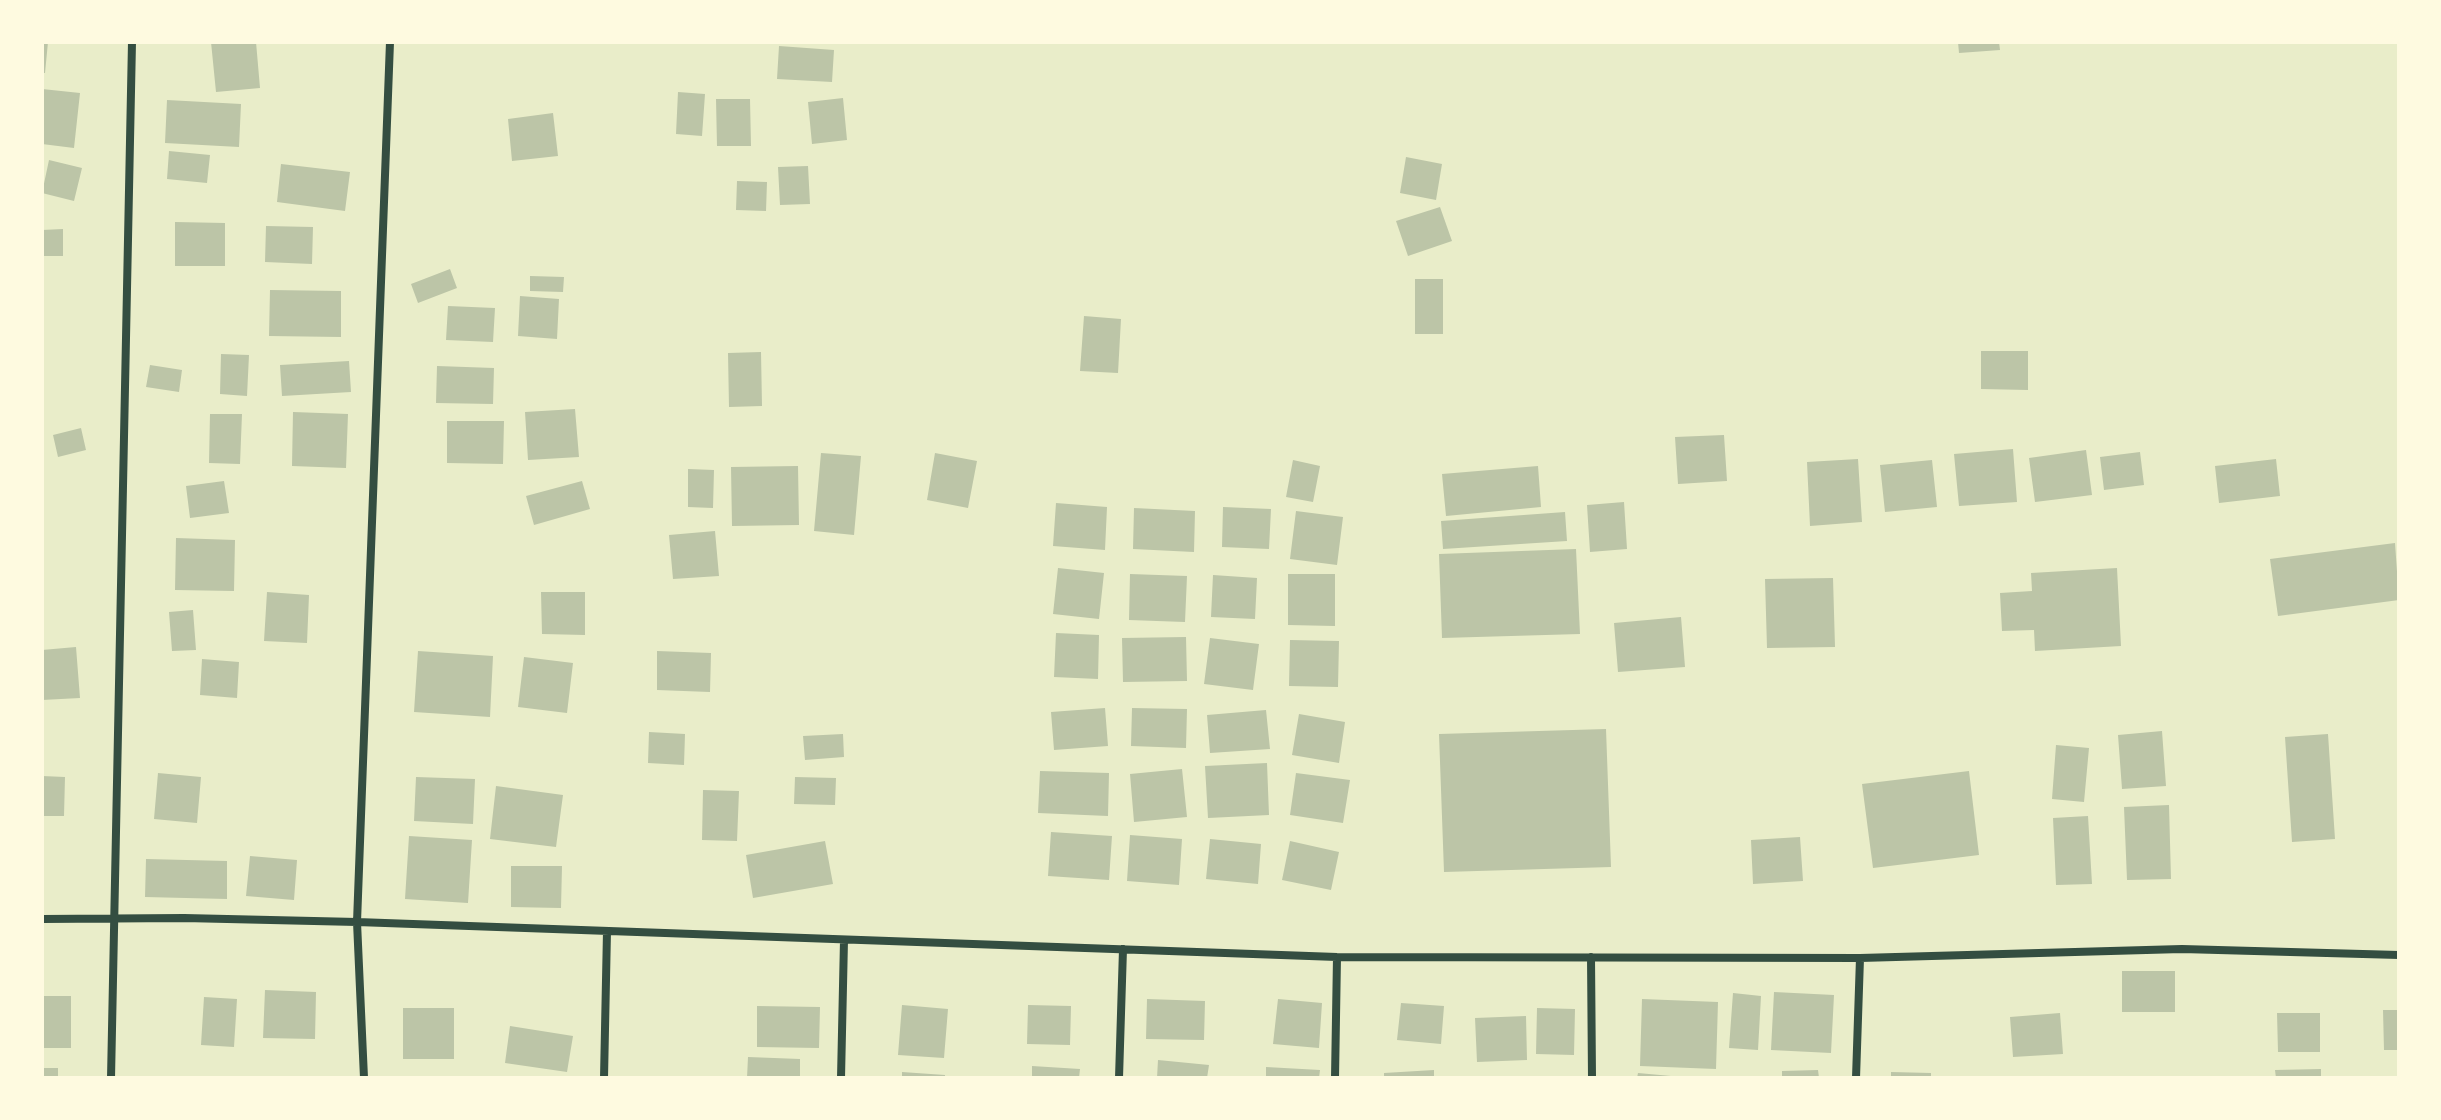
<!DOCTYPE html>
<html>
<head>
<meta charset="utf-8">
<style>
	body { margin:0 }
	#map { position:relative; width:2441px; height:1120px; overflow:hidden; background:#e9edc9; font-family:Ubuntu,sans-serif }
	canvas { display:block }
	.frame { position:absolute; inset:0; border:44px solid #fefae0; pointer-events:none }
</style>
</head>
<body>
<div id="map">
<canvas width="2441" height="1120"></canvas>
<div class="frame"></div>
</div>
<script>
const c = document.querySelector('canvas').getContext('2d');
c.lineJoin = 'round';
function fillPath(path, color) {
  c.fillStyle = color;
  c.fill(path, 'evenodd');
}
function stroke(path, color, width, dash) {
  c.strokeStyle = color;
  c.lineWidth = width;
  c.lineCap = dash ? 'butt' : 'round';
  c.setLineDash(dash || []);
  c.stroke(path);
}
const building = new Path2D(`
	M 42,42 L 48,42 L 45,73 L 42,73 Z
	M 211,42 L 256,42 L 260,88 L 216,92 Z
	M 1958,42 L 1999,42 L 2000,50 L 1959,53 Z
	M 779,46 L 834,50 L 832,82 L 777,79 Z
	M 42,89 L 80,93 L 74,148 L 42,144 Z
	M 678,92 L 705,94 L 702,136 L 676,134 Z
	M 843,98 L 847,140 L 812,144 L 808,102 Z
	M 716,99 L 750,99 L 751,146 L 717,146 Z
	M 167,100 L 241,104 L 239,147 L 165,143 Z
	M 553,113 L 558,156 L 512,161 L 508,119 Z
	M 169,151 L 210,155 L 207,183 L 167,179 Z
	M 1406,157 L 1442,164 L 1436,200 L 1400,193 Z
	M 49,160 L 82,168 L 74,201 L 42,193 Z
	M 281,164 L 350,172 L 345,211 L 277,202 Z
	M 808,166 L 810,204 L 780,205 L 778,167 Z
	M 737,181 L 767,182 L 766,211 L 736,210 Z
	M 1440,207 L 1452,241 L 1408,256 L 1396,221 Z
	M 175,222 L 225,223 L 225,266 L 175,266 Z
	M 266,226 L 313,227 L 312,264 L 265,262 Z
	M 63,229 L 63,256 L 42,256 L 42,230 Z
	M 450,269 L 457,288 L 418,303 L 411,284 Z
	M 530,276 L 564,277 L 563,292 L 530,291 Z
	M 1415,279 L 1443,279 L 1443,334 L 1415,334 Z
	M 270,290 L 341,291 L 341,337 L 269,336 Z
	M 520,296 L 559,299 L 557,339 L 518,336 Z
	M 448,306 L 495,308 L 493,342 L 446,340 Z
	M 1084,316 L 1121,319 L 1118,373 L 1080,371 Z
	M 1981,351 L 2028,351 L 2028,390 L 1981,389 Z
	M 761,352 L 762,406 L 729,407 L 728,353 Z
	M 221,354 L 249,355 L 247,396 L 220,394 Z
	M 349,361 L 351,392 L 282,396 L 280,365 Z
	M 150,365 L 182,370 L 179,392 L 146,387 Z
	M 437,366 L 494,368 L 493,404 L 436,403 Z
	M 575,409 L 579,457 L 528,460 L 525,412 Z
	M 293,412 L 348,414 L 346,468 L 292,466 Z
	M 210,414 L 242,414 L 240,464 L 209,463 Z
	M 447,421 L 504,421 L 503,464 L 447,463 Z
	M 81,428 L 86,450 L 58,457 L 53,435 Z
	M 1724,435 L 1727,481 L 1678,484 L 1675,437 Z
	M 2013,449 L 2017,502 L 1959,506 L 1954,454 Z
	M 2086,450 L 2092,495 L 2035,502 L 2029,458 Z
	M 2140,452 L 2144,485 L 2104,490 L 2100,457 Z
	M 821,453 L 861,456 L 854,535 L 814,531 Z
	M 935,453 L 977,461 L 968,508 L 927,500 Z
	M 1858,459 L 1862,522 L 1810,526 L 1807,462 Z
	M 2276,459 L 2280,496 L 2219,503 L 2215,466 Z
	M 1293,460 L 1320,466 L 1313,502 L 1286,497 Z
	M 1932,460 L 1937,507 L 1885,512 L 1880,465 Z
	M 798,466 L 799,525 L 732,526 L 731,467 Z
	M 1538,466 L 1541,507 L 1446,516 L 1442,474 Z
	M 688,469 L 714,470 L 713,508 L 688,507 Z
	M 224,481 L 229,513 L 190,518 L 186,486 Z
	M 582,481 L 590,509 L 534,525 L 526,496 Z
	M 1624,502 L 1627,549 L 1590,552 L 1587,505 Z
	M 1056,503 L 1107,507 L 1105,550 L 1053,546 Z
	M 1223,507 L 1271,509 L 1269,549 L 1222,547 Z
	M 1134,508 L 1195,511 L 1194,552 L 1133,549 Z
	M 1296,511 L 1343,517 L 1337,565 L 1290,559 Z
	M 1565,512 L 1567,541 L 1443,549 L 1441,521 Z
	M 715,531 L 719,576 L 673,579 L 669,535 Z
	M 176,538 L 235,540 L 234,591 L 175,590 Z
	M 2395,543 L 2399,600 L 2278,616 L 2270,559 Z
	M 1576,549 L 1580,634 L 1442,638 L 1439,554 Z
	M 1058,568 L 1104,573 L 1099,619 L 1053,614 Z
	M 2117,568 L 2121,646 L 2035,651 L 2034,630 L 2002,631 L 2000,593 L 2032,591 L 2031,573 Z
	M 1130,574 L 1187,576 L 1185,622 L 1129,620 Z
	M 1288,574 L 1335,574 L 1335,626 L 1288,625 Z
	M 1213,575 L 1257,578 L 1255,619 L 1211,617 Z
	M 1833,578 L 1835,647 L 1767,648 L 1765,579 Z
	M 267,592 L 309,595 L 307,643 L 264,641 Z
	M 541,592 L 585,592 L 585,635 L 542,634 Z
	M 193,610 L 196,650 L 172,651 L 169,612 Z
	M 1681,617 L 1685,667 L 1618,672 L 1614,623 Z
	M 1056,633 L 1099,635 L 1098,679 L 1054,677 Z
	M 1186,637 L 1187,681 L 1123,682 L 1122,638 Z
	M 1210,638 L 1259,644 L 1253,690 L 1204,684 Z
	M 1290,640 L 1339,641 L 1338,687 L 1289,686 Z
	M 76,647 L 80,698 L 42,700 L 42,650 Z
	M 418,651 L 493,656 L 490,717 L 414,712 Z
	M 657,651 L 711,653 L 710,692 L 657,690 Z
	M 524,657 L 573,663 L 567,713 L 518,707 Z
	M 202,659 L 239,662 L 237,698 L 200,695 Z
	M 1105,708 L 1108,746 L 1054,750 L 1051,712 Z
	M 1132,708 L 1187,709 L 1186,748 L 1131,746 Z
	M 1266,710 L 1270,749 L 1210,753 L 1207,715 Z
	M 1299,714 L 1345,722 L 1339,763 L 1292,755 Z
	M 1606,729 L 1611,867 L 1444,872 L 1439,734 Z
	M 2162,731 L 2166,786 L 2122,789 L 2118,735 Z
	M 649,732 L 685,734 L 684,765 L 648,763 Z
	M 843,734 L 844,757 L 805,760 L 803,736 Z
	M 2328,734 L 2335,839 L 2292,842 L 2285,737 Z
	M 2056,745 L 2089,748 L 2084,802 L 2052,799 Z
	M 1267,763 L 1269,815 L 1208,818 L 1205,766 Z
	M 1182,769 L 1187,817 L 1134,822 L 1130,774 Z
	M 1040,771 L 1109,773 L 1108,816 L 1038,813 Z
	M 1969,771 L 1979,855 L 1873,868 L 1862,784 Z
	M 158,773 L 201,777 L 197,823 L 154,819 Z
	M 1296,773 L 1350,780 L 1343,823 L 1290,815 Z
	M 42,776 L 65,777 L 64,816 L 42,816 Z
	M 416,777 L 475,779 L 473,824 L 414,821 Z
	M 795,777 L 836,778 L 835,805 L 794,804 Z
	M 496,786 L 563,795 L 556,847 L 490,839 Z
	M 703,790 L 739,791 L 737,841 L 702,840 Z
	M 2169,805 L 2171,879 L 2127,880 L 2124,807 Z
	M 2088,816 L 2092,884 L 2056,885 L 2053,818 Z
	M 1051,832 L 1112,836 L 1109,880 L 1048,876 Z
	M 1130,835 L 1182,839 L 1179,885 L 1127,881 Z
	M 409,836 L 472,840 L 468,903 L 405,899 Z
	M 1800,837 L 1803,881 L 1753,884 L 1751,840 Z
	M 1210,839 L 1261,844 L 1258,884 L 1206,879 Z
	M 825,841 L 833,884 L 753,898 L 746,855 Z
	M 1290,841 L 1339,852 L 1331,890 L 1282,880 Z
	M 250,856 L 297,860 L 294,900 L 246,896 Z
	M 146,859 L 227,861 L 227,899 L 145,897 Z
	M 511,866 L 562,866 L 561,908 L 511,907 Z
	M 2122,971 L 2175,971 L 2175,1012 L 2122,1012 Z
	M 265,990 L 316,992 L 315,1039 L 263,1038 Z
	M 1774,992 L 1834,995 L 1831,1053 L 1771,1050 Z
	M 1733,993 L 1761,996 L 1758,1050 L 1729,1048 Z
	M 42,996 L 71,996 L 71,1048 L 42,1048 Z
	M 204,997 L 237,999 L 234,1047 L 201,1045 Z
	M 1147,999 L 1205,1001 L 1204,1040 L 1146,1039 Z
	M 1278,999 L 1322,1003 L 1319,1048 L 1273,1044 Z
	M 1642,999 L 1718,1002 L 1716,1069 L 1640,1066 Z
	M 1401,1003 L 1444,1006 L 1441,1044 L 1397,1040 Z
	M 902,1005 L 948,1009 L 944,1058 L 898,1055 Z
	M 1028,1005 L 1071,1006 L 1070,1045 L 1027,1044 Z
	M 757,1006 L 820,1007 L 819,1048 L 757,1047 Z
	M 403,1008 L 454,1008 L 454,1059 L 403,1059 Z
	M 1537,1008 L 1575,1009 L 1574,1055 L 1536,1054 Z
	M 2383,1010 L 2399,1010 L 2399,1050 L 2384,1050 Z
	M 2060,1013 L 2063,1054 L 2013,1057 L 2010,1017 Z
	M 2277,1013 L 2320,1013 L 2320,1052 L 2278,1052 Z
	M 1526,1016 L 1527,1060 L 1477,1062 L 1475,1018 Z
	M 510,1026 L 573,1036 L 567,1072 L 505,1063 Z
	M 748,1057 L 800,1059 L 800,1078 L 747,1078 Z
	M 1158,1060 L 1209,1065 L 1207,1078 L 1157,1078 Z
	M 1032,1066 L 1080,1069 L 1079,1078 L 1032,1078 Z
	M 1266,1067 L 1320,1070 L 1319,1078 L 1266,1078 Z
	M 42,1068 L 58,1068 L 58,1078 L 42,1078 Z
	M 2321,1069 L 2321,1078 L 2276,1078 L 2275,1070 Z
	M 1434,1070 L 1434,1078 L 1384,1078 L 1384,1073 Z
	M 1818,1070 L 1819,1078 L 1782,1078 L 1782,1071 Z
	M 902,1072 L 945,1075 L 945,1078 L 902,1078 Z
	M 1891,1072 L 1931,1073 L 1931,1078 L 1891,1078 Z
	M 1638,1073 L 1671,1076 L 1671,1078 L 1637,1078 Z`);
const minor = new Path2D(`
	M 42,919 L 184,918 L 357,922 L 1337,957 L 1860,958 L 2182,949 L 2399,955
	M 1591,957 L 1592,1078
	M 111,1078 L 132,42
	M 364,1078 L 357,922 L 390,42
	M 604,1078 L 607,931
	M 841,1078 L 844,940
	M 1119,1078 L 1123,949
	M 1335,1078 L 1337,957
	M 1856,1078 L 1860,958`);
fillPath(building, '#bcc5a7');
stroke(minor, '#344e41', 8);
</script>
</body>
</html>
